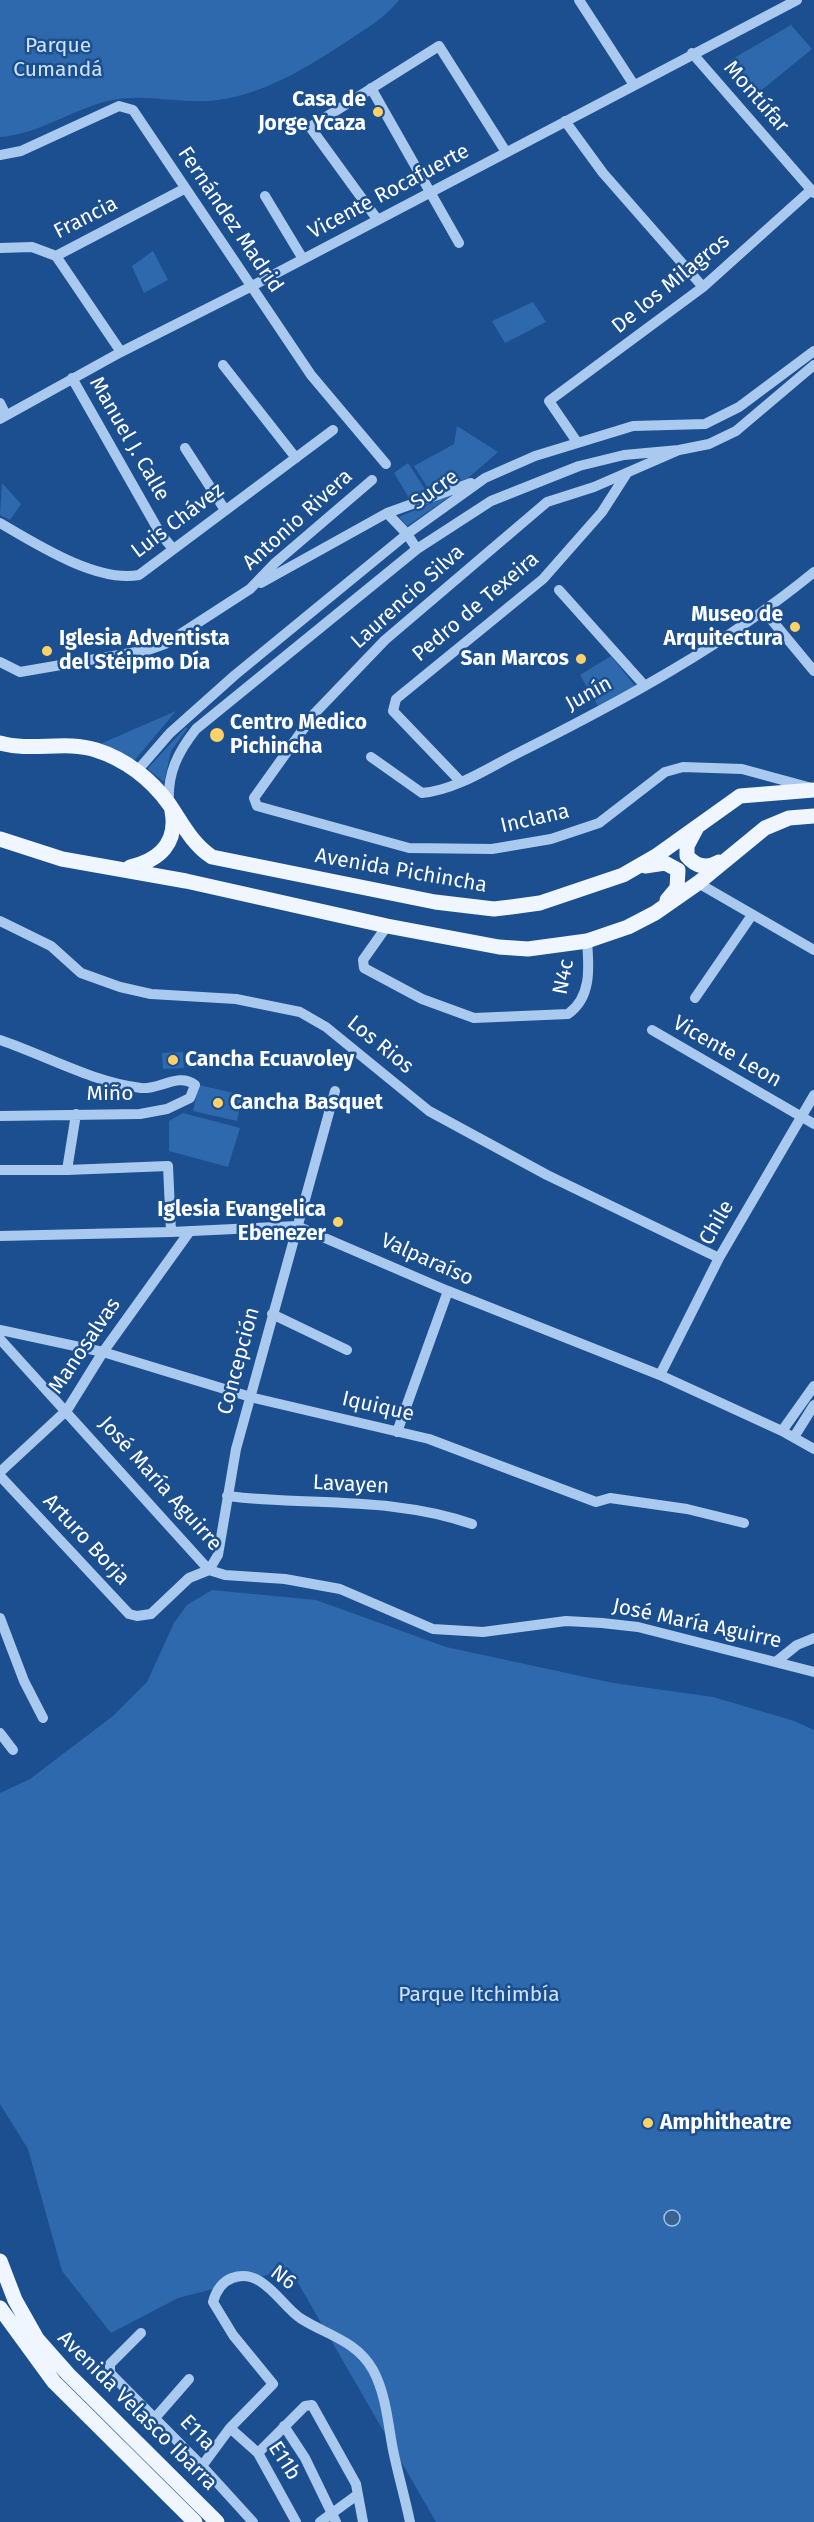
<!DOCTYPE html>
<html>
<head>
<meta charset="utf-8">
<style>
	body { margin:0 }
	canvas { display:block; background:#1b4f8f }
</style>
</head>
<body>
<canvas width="814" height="2522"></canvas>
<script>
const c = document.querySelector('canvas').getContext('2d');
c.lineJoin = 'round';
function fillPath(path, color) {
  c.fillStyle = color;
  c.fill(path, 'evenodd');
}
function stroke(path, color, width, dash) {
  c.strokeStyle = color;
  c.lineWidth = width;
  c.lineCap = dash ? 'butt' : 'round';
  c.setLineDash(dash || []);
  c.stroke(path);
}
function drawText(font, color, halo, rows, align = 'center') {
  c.font = font + ' "Fira Sans",sans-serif';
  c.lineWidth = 5;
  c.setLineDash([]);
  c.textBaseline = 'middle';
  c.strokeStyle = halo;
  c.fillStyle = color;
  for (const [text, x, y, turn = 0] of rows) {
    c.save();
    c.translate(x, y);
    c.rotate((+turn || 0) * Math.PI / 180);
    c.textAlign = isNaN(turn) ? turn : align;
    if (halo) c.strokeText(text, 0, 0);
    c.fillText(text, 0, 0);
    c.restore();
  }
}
const green = new Path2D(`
	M 0,0 L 399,0 C 386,17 367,28 349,40 C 306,68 261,97 208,101 C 175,103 141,93 108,101 C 71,110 39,134 0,137 Z
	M 791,25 L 812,49 L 758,93 L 729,61 Z
	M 153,251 L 168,280 L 144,293 L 132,266 Z
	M 533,302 L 546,322 L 505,343 L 492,321 Z
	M 457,426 L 498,452 L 467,479 L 428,488 L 414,466 L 454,444 Z
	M 408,463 L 426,491 L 409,498 L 394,473 Z
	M 2,483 L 21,504 L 10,520 L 0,515 Z
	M 455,493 L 407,526 L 399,517 Z
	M 611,656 L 635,686 L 598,706 L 580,675 Z
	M 176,711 L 134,761 L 100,744 Z
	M 186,727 L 187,729 L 171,751 L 164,782 L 148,769 L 149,767 Z
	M 183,1052 L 184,1068 L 163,1069 L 162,1053 Z
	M 199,1085 L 242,1095 L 237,1121 L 193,1111 Z
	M 183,1113 L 240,1128 L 228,1167 L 169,1151 L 169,1121 Z
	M 212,1590 L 316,1600 L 446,1647 L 613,1683 L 713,1697 L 794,1721 L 814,1730 L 814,2522 L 436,2522 L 290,2269 L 178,2298 L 111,2333 L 62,2271 L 28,2149 L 0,2104 L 0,1793 L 30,1779 L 113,1716 L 147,1682 L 174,1623 L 187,1605 Z`);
const water = new Path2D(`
	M664 2218a8 8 0 1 1 16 0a8 8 0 1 1-16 0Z`);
const minor = new Path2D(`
	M 579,0 L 634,85
	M 692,53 L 814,193
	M 371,88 L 459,243
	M 565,121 L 603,173 L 703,287
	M 0,155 L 21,151 L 119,106 L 133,110 L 311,375 L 386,464
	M 265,196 L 303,259
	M 377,219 L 310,127 L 439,46 L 506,152
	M 0,248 L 32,247 L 56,256
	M 56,256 L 184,189
	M 56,256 L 121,352
	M 223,365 L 296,458
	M 72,378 L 160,533 L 173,549
	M 0,403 L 6,415
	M 0,419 L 121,352 L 252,286 L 797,0
	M 577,442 L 549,401 L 703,287 L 811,190
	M 185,448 L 225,510
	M 679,450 L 594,487 L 547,502 L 385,640 L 314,714 L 254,798 L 257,806 L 409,848 L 492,849 L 551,839 L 599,823 L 665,772 L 683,767 L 742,769 L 808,787
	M 387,513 L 407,534 L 417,549
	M 0,523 C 36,544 97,583 139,575 L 333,430
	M 261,583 L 387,513 L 471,483
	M 559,590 L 645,686
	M 765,612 L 814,671
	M 0,662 L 20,672 L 148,650 L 165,644 L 250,589 L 275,563 L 372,480
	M 371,757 L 422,793 C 456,790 488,768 518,753 C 622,701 725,645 814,572
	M 137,771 L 170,733 L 235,675 L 407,534 L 485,478 L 535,456 L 633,426 L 705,424 L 739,407 L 814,351
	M 461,782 L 393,711 L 396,699 L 543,579 L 602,512 L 627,473
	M 169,804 C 167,773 178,752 196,729 L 417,549 L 491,501 L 579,466 L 624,455 L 679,450 L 709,444 L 736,431 L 814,365
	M 698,883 L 814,950
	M 0,921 L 51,946 L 81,973 L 120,987 L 151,994 L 236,999 L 300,1012 L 326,1027 L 429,1111 L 547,1175 L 719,1258
	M 387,926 L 363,960 L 364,968 L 422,999 L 474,1018 L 568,1014 C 592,997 589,967 587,941
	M 695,998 L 752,915
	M 652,1030 L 814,1124
	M 0,1040 C 47,1056 92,1082 141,1088 C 159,1090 179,1072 195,1085 L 190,1098 L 167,1109 L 140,1114 L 0,1116
	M 0,1170 L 67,1170 L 168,1166 L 171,1232
	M 67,1170 L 76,1114
	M 0,1236 L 171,1232 L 297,1226 L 448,1291 L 660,1375 L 782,1431 L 814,1449
	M 272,1314 L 347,1350
	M 0,1330 L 103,1352 L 254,1398 L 429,1439 L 596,1502 L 610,1498 L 687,1509 L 744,1523
	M 0,1339 L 209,1570 L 225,1575 L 285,1579 L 340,1589 L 433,1629 L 483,1632 L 566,1621 L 602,1623 L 638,1627 L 814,1672
	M 660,1375 L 719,1258 L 814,1095
	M 782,1431 L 814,1386
	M 397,1432 L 448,1291
	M 794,1437 L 814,1405
	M 0,1472 L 67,1410 L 103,1352 L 190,1231
	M 0,1476 L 129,1614 L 137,1616 L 151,1614 L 189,1578 L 209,1570 L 218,1555 L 236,1449 L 335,1091
	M 227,1496 C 309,1506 392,1496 472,1524
	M 0,1618 L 24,1681 L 43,1718
	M 777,1661 L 797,1645 L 814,1638
	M 0,1733 L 13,1750
	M 141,2333 L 110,2364 L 110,2373 L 202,2466 L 253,2522
	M 155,2418 L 189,2379
	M 284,2426 L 305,2458 L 336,2522
	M 230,2428 L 258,2453 L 296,2522
	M 258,2453 L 305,2406 L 312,2405 L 356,2484 L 363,2522
	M 202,2466 L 230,2428 L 273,2384 L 233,2335 L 213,2302 C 216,2291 222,2282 232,2278 C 262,2267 280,2304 300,2318 C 326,2335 356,2340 373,2370 C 386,2394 388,2424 393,2450 C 398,2474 405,2498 410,2522
	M 320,2522 L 357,2495`);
const major = new Path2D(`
	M 0,743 C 32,752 65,740 96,750 C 125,759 151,779 169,804 C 182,823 192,844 212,857 L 435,902 L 494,909 L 511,907 L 540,903 L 623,875 L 656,856 L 740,796 L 814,790
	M 697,827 L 687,846 L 687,856 C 696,867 707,869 719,862
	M 0,839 L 62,859 L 186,881 L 387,926 L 499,947 L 528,949 L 587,941 L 628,927 L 655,913 L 698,883 L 765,828 L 789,818 L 814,816
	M 645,866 L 665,863 L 678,870 L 677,888 L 667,900
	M 130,867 C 160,860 178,843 172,811
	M 0,2261 L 15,2300 L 37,2339 L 68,2374 L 217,2522
	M 0,2308 L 54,2382 L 195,2522`);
const markers = [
	[378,112,6,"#ffd166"],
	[795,627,6,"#ffd166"],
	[47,651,6,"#ffd166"],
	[581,659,6,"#ffd166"],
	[217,735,8,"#ffd166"],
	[173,1060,6,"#ffd166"],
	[218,1103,6,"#ffd166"],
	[338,1222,6,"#ffd166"],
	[648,2123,6,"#ffd166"]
];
const parkNames = [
	["Parque",58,46],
	["Cumandá",58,70],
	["Parque Itchimbía",479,1995]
];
const streetNames = [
	["Montúfar",756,97,49],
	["Vicente Rocafuerte",389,192,-28],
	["Francia",86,218,-27],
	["Fernández Madrid",230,220,56],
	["De los Milagros",671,284,-39],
	["Manuel J. Calle",129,439,60],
	["Sucre",435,490,-36],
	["Antonio Rivera",298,520,-42],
	["Luis Chávez",178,521,-37],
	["Laurencio Silva",408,597,-42],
	["Pedro de Texeira",476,607,-40],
	["Junín",589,694,-29],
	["Inclana",535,819,-13],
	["Avenida Pichincha",401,871,10],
	["N4c",564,977,-79],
	["Los Rios",380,1045,39],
	["Vicente Leon",727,1052,30],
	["Miño",110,1094],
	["Chile",717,1223,-60],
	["Valparaíso",427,1260,24],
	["Manosalvas",85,1346,-56],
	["Concepción",239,1361,-75],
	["Iquique",378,1407,13],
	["José María Aguirre",160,1484,48],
	["Lavayen",351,1485,3],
	["Arturo Borja",86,1540,47],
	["José María Aguirre",697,1624,12],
	["N6",283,2278,38],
	["Avenida Velasco Ibarra",137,2411,45],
	["E11a",197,2433,46],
	["E11b",284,2461,57]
];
const poiNames = [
	["Casa de",366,100,"right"],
	["Jorge Ycaza",366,124,"right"],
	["Museo de",783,615,"right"],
	["Arquitectura",783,639,"right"],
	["Iglesia Adventista",59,639],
	["del Stéipmo Día",59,663],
	["San Marcos",569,659,"right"],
	["Centro Medico",230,723],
	["Pichincha",230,747],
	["Cancha Ecuavoley",185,1060],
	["Cancha Basquet",230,1103],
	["Iglesia Evangelica",326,1210,"right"],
	["Ebenezer",326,1234,"right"],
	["Amphitheatre",660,2123]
];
fillPath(green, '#2e69ad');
fillPath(water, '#3c6290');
stroke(water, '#9cc4f0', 1.5);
stroke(minor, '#a9c9ee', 10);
stroke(major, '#f0f6ff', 15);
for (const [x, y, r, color] of markers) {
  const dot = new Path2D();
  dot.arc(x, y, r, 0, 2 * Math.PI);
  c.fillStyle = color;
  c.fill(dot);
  stroke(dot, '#1b4f8f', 2);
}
drawText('21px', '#cfe3fa', '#1b4f8f', parkNames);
drawText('21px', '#fff', '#1b4f8f', streetNames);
drawText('bold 21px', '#fff', '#1b4f8f', poiNames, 'left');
</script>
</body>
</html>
